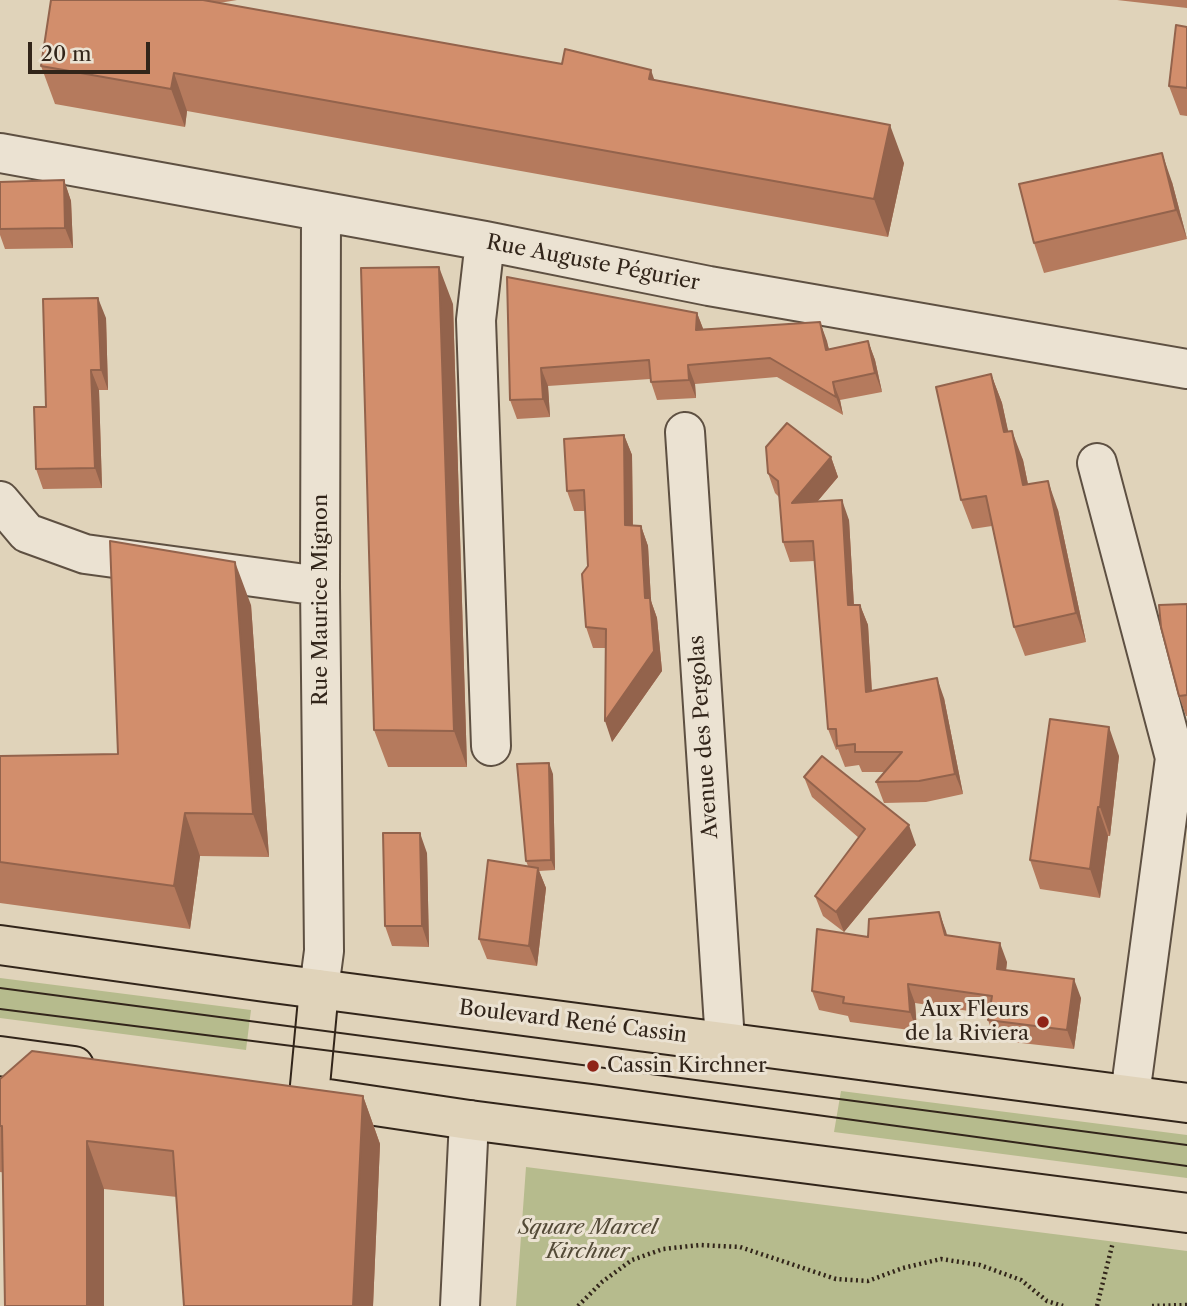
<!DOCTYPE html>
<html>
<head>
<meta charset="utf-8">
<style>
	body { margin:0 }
	#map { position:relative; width:1187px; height:1306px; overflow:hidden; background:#e0d3ba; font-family:"Libre Caslon Text",serif }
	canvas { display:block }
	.scale { position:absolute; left:28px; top:42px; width:122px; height:32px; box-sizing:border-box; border:4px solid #32251a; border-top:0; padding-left:9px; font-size:21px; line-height:24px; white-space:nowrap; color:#32251a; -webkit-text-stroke:5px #ebe2d2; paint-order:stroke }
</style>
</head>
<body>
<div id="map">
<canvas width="1187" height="1306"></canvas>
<div class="scale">20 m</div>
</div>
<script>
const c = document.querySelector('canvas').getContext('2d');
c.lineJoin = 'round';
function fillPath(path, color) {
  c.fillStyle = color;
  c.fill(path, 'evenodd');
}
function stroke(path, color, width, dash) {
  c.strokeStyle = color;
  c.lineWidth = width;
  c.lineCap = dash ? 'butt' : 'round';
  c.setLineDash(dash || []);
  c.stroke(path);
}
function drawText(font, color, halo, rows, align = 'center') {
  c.font = font + ' "Libre Caslon Text",serif';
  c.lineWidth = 6;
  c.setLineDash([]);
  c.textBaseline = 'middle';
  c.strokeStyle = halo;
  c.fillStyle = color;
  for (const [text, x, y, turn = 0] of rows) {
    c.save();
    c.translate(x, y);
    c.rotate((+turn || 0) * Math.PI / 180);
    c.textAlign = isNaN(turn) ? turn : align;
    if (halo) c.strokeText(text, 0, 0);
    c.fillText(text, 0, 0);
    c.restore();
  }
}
const green = new Path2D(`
	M 0,978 L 251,1010 L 246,1050 L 0,1018 Z
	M 841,1091 L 1187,1135 L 1187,1178 L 834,1132 Z
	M 526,1167 L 1187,1251 L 1187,1306 L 516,1306 Z`);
const path = new Path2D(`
	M 578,1306 L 602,1282 L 632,1260 L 663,1249 L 700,1245 L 740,1247 L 836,1279 L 868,1281 L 903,1268 L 941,1259 L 980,1265 L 1021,1280 L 1047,1301 L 1063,1306
	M 1097,1306 L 1113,1242
	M 1152,1306 L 1187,1305`);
const minor = new Path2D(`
	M 0,153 L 485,241 L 709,286 L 1187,369
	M 485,241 L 476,320 L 491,746
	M 685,432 L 725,1041
	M 1097,463 L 1175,758 L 1130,1095
	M 0,501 L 27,533 L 85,554 L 320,586
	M 319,989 L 324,951 L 320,586 L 321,212
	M 460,1306 L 469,1120`);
const major = new Path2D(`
	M 0,945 L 265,982 L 1187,1103
	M 0,1056 L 74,1066
	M 309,1096 L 319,989
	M 315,1097 L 469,1120 L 1187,1213`);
const tram = new Path2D(`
	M 0,988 L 1187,1145
	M 0,1009 L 592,1084 L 1187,1166`);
const wall = new Path2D(`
	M 51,0 L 237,0 L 219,3 L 654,80 L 904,163 L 888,237 L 187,111 L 185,127 L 55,104 L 41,66 Z
	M 1117,0 L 1187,0 L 1187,8 Z
	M 1187,27 L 1187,116 L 1180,115 L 1169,86 Z
	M 64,180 L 71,201 L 73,248 L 5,249 L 0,235 L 0,182 Z
	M 1172,182 L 1187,239 L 1044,273 L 1034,243 Z
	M 507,277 L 697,313 L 703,329 L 820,322 L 829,349 L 868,341 L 875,360 L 882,392 L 840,400 L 843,415 L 777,377 L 695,384 L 696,398 L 657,400 L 650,379 L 548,386 L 550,417 L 517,419 L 510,400 Z
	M 453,304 L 467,767 L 388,767 L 374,730 Z
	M 106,318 L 108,390 L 99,390 L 102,488 L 43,489 L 36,469 L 46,407 Z
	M 991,374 L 1002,403 L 1008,432 L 1023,460 L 1028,484 L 1058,510 L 1086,642 L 1025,656 L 1014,627 L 992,526 L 972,529 L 961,500 Z
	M 624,435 L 632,455 L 633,526 L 641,526 L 648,546 L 651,601 L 657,618 L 662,671 L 612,742 L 606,648 L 593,648 L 586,627 L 588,566 L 585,511 L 574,511 L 567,491 Z
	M 831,457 L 838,477 L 817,502 L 849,520 L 854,605 L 860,605 L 868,625 L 872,691 L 944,698 L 963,794 L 926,802 L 884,803 L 876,782 L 885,772 L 862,772 L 859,765 L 845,767 L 838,749 L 836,750 L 828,729 L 815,561 L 790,562 L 783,542 L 779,497 L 775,493 L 768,473 Z
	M 1187,604 L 1187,716 L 1186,716 L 1179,696 Z
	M 251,605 L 269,857 L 200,856 L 190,929 L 0,903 L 0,756 L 118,754 Z
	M 1119,756 L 1110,836 L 1108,836 L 1100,898 L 1040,889 L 1030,860 Z
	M 553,774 L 555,870 L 539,871 L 546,888 L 537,966 L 487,959 L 479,939 L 528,866 L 526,861 Z
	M 804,777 L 916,845 L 844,932 L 823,916 L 815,896 L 859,838 L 812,797 Z
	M 427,853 L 429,947 L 392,946 L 385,926 Z
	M 939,912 L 947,936 L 1007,962 L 1006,970 L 1081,998 L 1074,1049 L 995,1040 L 988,1020 L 989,1014 L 915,1003 L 917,1031 L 850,1022 L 848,1016 L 819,1010 L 812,991 L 868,937 Z
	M 0,1079 L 363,1096 L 380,1144 L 373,1306 L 184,1306 L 177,1197 L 104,1189 L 0,1172 Z`);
const shadedWall = new Path2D(`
	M 651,70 L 664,108 L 649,79 Z
	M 174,73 L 187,111 L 185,127 L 171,89 Z
	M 890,125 L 904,163 L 888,237 L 874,199 Z
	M 1162,153 L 1172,182 L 1187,239 L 1176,210 Z
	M 64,180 L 71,201 L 73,248 L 65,228 Z
	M 439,267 L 453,304 L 467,767 L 454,731 Z
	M 98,298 L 106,318 L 108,390 L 101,370 Z
	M 697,313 L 704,331 L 696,330 Z
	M 820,322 L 827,341 L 833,368 L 826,350 Z
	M 868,341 L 875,360 L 882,392 L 875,373 Z
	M 688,365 L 695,384 L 696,398 L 689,380 Z
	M 541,368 L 548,386 L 550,417 L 543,399 Z
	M 91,370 L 99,390 L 102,488 L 95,468 Z
	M 991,374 L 1002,403 L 1015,462 L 1004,432 Z
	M 833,382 L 840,400 L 843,415 L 836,397 Z
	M 1012,431 L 1023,460 L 1034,514 L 1023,485 Z
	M 624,435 L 632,455 L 633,545 L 625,525 Z
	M 831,457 L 838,477 L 799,523 L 792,503 Z
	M 1048,481 L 1058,510 L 1086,642 L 1076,613 Z
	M 842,500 L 849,520 L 855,625 L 848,605 Z
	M 641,526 L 648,546 L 651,601 L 657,618 L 662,671 L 612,742 L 605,721 L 645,598 Z
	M 235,562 L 251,605 L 269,857 L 253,814 Z
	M 860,605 L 868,625 L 873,713 L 866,692 Z
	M 937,678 L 944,698 L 963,794 L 955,774 Z
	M 1109,727 L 1119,756 L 1110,836 L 1100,807 Z
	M 549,763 L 553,774 L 555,870 L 551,860 Z
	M 1098,807 L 1108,836 L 1100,898 L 1090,869 Z
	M 185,813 L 200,856 L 190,929 L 174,886 Z
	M 909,825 L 916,845 L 844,932 L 836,912 Z
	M 420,833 L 427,853 L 429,947 L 422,926 Z
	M 538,868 L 546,888 L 537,966 L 529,946 Z
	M 939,912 L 946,931 L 952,955 L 945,935 Z
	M 1000,943 L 1007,962 L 1004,988 L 997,969 Z
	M 1074,979 L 1081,998 L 1074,1049 L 1067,1030 Z
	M 908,984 L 915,1003 L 917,1031 L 910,1012 Z
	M 363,1096 L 380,1144 L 373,1306 L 353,1306 Z
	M 87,1141 L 104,1189 L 104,1306 L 87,1306 Z`);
const building = new Path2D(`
	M 51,0 L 203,0 L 562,64 L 565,49 L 651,70 L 649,79 L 890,125 L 874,199 L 174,73 L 171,89 L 41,66 Z
	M 1176,25 L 1187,27 L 1187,88 L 1169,86 Z
	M 1162,153 L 1176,210 L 1034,243 L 1019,184 Z
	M 64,180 L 65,228 L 0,229 L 0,182 Z
	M 439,267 L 454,731 L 374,730 L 361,268 Z
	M 507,277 L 697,313 L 696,330 L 820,322 L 826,350 L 868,341 L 875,373 L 833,382 L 836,397 L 770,358 L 688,365 L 689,380 L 651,382 L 649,360 L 541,368 L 543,399 L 510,400 Z
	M 98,298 L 101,370 L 91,370 L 95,468 L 36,469 L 34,407 L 46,407 L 43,299 Z
	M 991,374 L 1004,432 L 1012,431 L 1023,485 L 1048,481 L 1076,613 L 1014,627 L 986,496 L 961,500 L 936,387 Z
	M 787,423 L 831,457 L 792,503 L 842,500 L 848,605 L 860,605 L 866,692 L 937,678 L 955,774 L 919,781 L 876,782 L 902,752 L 855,752 L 855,744 L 837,746 L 836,729 L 828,729 L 813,541 L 783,542 L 778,481 L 768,473 L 766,447 Z
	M 624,435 L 625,525 L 641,526 L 645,598 L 650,598 L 654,651 L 605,721 L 606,629 L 586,627 L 582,574 L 588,566 L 584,490 L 567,491 L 564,439 Z
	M 110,541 L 235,562 L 253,814 L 185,813 L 174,886 L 0,862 L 0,756 L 118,754 Z
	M 1187,604 L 1187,695 L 1179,696 L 1161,627 L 1159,605 Z
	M 1050,719 L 1109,727 L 1100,807 L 1098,807 L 1090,869 L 1030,860 Z
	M 822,756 L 909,825 L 836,912 L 815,896 L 865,829 L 804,777 Z
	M 549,763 L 551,860 L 526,861 L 517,764 Z
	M 383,833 L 420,833 L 422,926 L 385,926 Z
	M 488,860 L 538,868 L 529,946 L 479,939 Z
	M 939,912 L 945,935 L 1000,943 L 997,969 L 1074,979 L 1067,1030 L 988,1020 L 992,996 L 908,984 L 910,1012 L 843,1003 L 844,997 L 812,991 L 817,929 L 868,937 L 869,919 Z
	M 32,1051 L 363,1096 L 353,1306 L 184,1306 L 173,1151 L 87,1141 L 87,1306 L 5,1306 L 2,1126 L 0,1126 L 0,1079 Z`);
const markers = [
	[1043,1022,7,"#8f2418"],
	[593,1066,7,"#8f2418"]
];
const streetNames = [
	["Rue Auguste Pégurier",593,263,11],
	["Rue Maurice Mignon",321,600,-90],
	["Avenue des Pergolas",704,737,-94],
	["Boulevard René Cassin",573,1022,7]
];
const poiNames = [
	["Aux Fleurs",1029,1010],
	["de la Riviera",1029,1034],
	["Cassin Kirchner",607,1066,"left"]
];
const parkNames = [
	["Square Marcel",588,1228],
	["Kirchner",588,1252]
];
fillPath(green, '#b6bb8d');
stroke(minor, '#5e5042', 42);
stroke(major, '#32251a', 42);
stroke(path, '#32251a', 4.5, [2, 3.5]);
stroke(minor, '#ebe2d2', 38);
stroke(major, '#e0d3ba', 38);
stroke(tram, '#32251a', 2);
fillPath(wall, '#b57a5d');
fillPath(shadedWall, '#93634c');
fillPath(building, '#d28e6c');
stroke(building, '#93634c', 2);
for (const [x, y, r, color] of markers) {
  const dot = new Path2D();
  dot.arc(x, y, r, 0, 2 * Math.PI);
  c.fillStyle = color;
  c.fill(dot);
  stroke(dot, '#ebe2d2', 2.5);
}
drawText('21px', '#32251a', '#ebe2d2', streetNames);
drawText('21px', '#32251a', '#ebe2d2', poiNames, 'right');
drawText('italic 21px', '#534a37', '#ebe2d2', parkNames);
</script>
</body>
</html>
